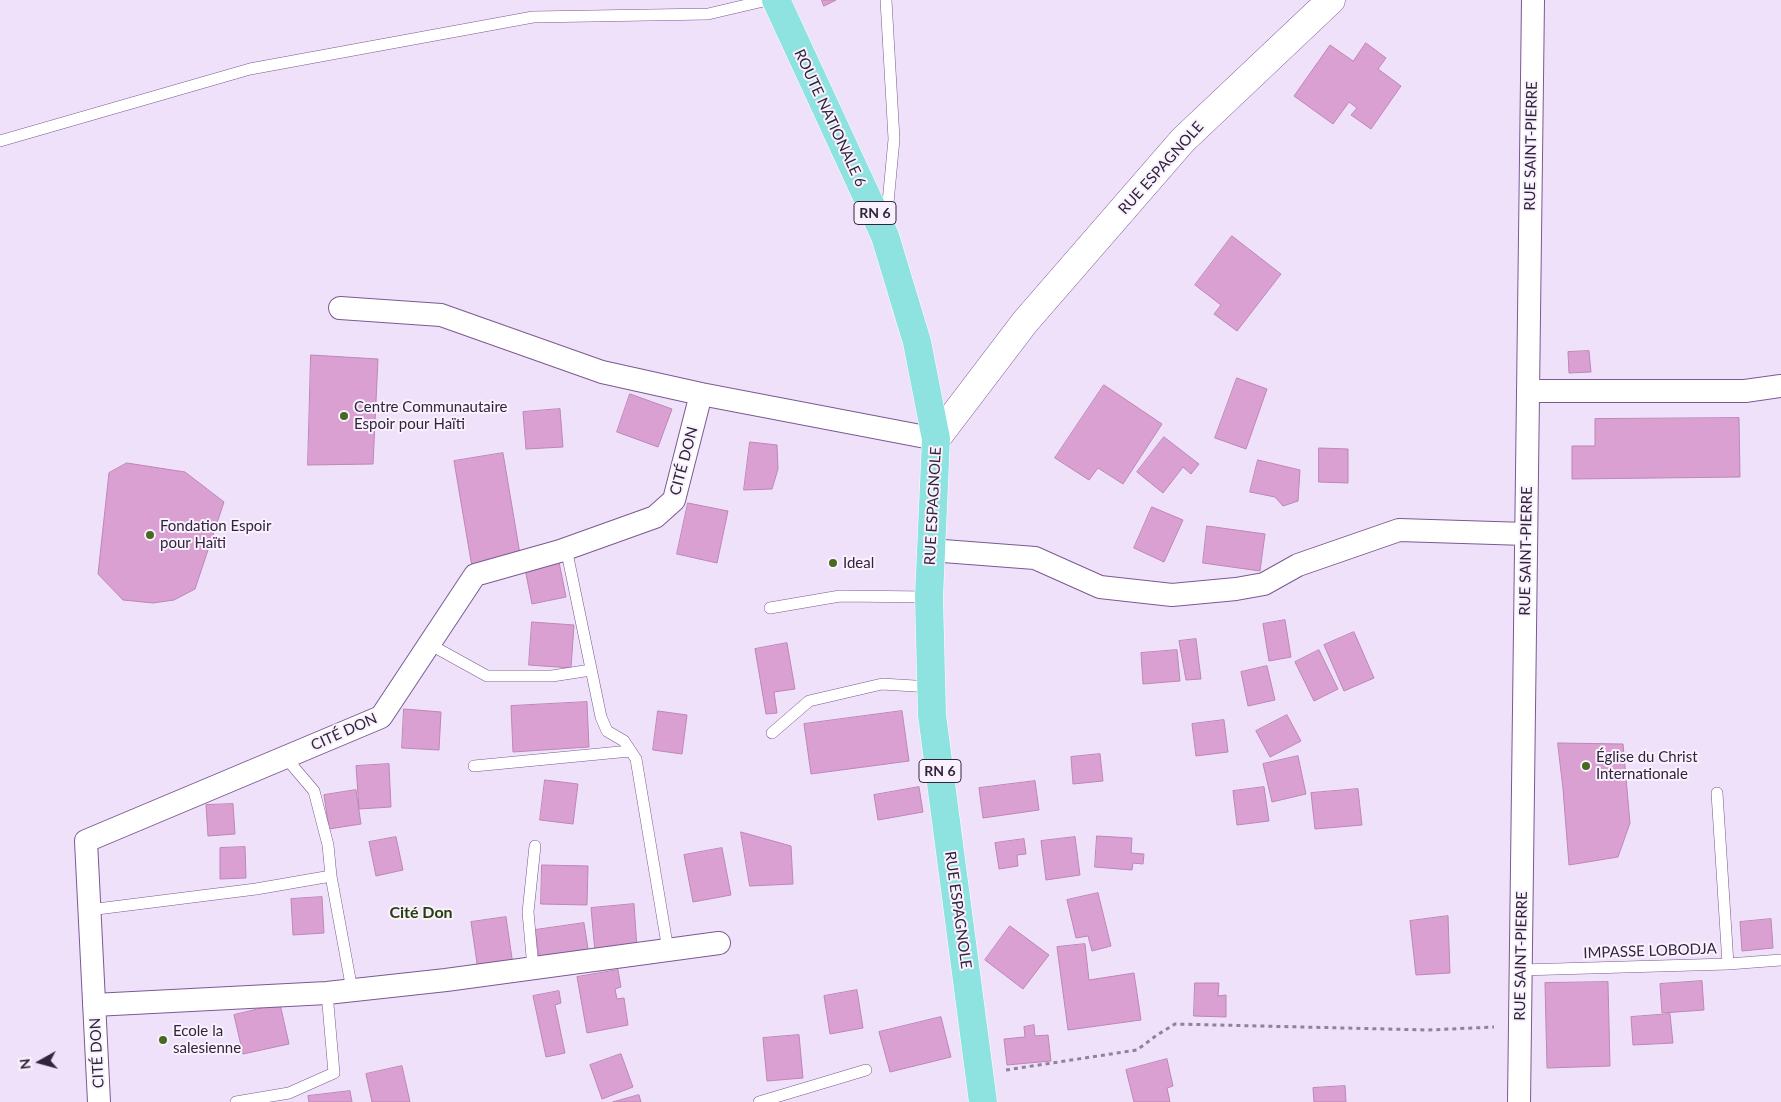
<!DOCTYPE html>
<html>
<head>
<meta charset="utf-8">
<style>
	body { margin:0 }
	#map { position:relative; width:1781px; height:1102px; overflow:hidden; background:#f0e1fb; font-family:Lato,sans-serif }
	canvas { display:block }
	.north { position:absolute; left:15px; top:1037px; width:50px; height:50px; -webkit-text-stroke:4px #f9f2fe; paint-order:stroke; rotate:263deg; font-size:14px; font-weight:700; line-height:20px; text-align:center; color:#32243b }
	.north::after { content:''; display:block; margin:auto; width:18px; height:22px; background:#32243b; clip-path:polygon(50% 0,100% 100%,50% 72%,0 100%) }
</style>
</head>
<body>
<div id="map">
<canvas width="1781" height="1102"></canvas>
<div class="north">N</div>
</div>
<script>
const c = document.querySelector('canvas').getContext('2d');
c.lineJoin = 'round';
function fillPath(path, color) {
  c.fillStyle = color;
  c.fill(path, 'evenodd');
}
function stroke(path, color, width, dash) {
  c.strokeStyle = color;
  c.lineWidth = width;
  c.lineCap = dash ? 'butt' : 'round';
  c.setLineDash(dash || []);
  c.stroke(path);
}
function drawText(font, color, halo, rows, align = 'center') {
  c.font = font + ' Lato,sans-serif';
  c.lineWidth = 4;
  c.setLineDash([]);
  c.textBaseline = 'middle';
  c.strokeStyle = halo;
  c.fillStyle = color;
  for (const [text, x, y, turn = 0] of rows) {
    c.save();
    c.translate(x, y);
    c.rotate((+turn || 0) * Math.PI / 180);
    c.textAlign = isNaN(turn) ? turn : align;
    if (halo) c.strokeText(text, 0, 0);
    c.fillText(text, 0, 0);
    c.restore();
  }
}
const building = new Path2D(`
	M 822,0 L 836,0 L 824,6 Z
	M 1366,43 L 1386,58 L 1378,69 L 1401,86 L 1371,129 L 1351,115 L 1357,108 L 1349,102 L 1333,124 L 1294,96 L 1330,45 L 1353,61 Z
	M 1232,236 L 1281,274 L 1237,331 L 1214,314 L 1221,305 L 1195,285 Z
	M 1589,351 L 1591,372 L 1569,373 L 1568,352 Z
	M 311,355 L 378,359 L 373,464 L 308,465 Z
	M 1237,378 L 1267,389 L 1246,449 L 1215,438 Z
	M 1104,385 L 1162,424 L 1123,484 L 1098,468 L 1089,480 L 1055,458 Z
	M 630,394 L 672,409 L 658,447 L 617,432 Z
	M 560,409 L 563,447 L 526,449 L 523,412 Z
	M 1739,418 L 1740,477 L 1572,479 L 1572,446 L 1595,446 L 1595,419 Z
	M 1164,437 L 1199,464 L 1191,474 L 1183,467 L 1163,493 L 1137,472 Z
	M 750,442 L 777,445 L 778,469 L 772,489 L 744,490 Z
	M 1319,448 L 1348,449 L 1348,483 L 1319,482 Z
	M 503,453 L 521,560 L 472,567 L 454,461 Z
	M 1258,460 L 1300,470 L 1298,501 L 1283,506 L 1275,497 L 1250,492 Z
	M 127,463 L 185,472 L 224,502 L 195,589 L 174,600 L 153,603 L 123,600 L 98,574 L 109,473 Z
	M 688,503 L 728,511 L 717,563 L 677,554 Z
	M 1152,507 L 1183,520 L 1164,562 L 1134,548 Z
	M 1207,526 L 1265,534 L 1260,571 L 1203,563 Z
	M 559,562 L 566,597 L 532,604 L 525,569 Z
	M 1285,620 L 1291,657 L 1269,661 L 1263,624 Z
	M 532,622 L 574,625 L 571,668 L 529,665 Z
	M 1354,632 L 1374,678 L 1344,691 L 1324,645 Z
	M 1196,639 L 1201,679 L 1186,680 L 1179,641 Z
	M 787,643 L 795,689 L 774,692 L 777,713 L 766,714 L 755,649 Z
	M 1177,650 L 1180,681 L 1143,684 L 1141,653 Z
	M 1319,650 L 1338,689 L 1314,701 L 1295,662 Z
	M 1267,666 L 1275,700 L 1248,706 L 1241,672 Z
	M 587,702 L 589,747 L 513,752 L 511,706 Z
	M 404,709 L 441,712 L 439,750 L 402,748 Z
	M 658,711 L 687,715 L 682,754 L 653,750 Z
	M 902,711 L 909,761 L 811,774 L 804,724 Z
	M 1287,715 L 1301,741 L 1270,757 L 1256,731 Z
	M 1224,720 L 1228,752 L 1196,756 L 1192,724 Z
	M 1558,743 L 1623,744 L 1630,823 L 1618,857 L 1569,865 L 1563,789 Z
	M 1100,754 L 1103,781 L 1073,784 L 1071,757 Z
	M 1298,756 L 1306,794 L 1272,802 L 1263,764 Z
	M 389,764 L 391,807 L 359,809 L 356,766 Z
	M 545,780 L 578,784 L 573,824 L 540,820 Z
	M 1035,781 L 1039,810 L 983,818 L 979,788 Z
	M 919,787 L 923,812 L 878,820 L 874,795 Z
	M 1264,787 L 1269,821 L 1237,825 L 1233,791 Z
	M 1358,789 L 1362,825 L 1315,829 L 1311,793 Z
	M 356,790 L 361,824 L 329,829 L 324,795 Z
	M 233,804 L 235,834 L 208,836 L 206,805 Z
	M 741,832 L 791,846 L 793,884 L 750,886 Z
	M 1097,836 L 1132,838 L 1131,853 L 1144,854 L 1143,864 L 1133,863 L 1132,870 L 1095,867 Z
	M 396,837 L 403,870 L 376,876 L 369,842 Z
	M 1075,837 L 1080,875 L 1046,880 L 1041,841 Z
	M 1024,839 L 1026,854 L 1017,855 L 1018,866 L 999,869 L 995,843 Z
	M 245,847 L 246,878 L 220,879 L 220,848 Z
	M 722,848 L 731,895 L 693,902 L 684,855 Z
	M 542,865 L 588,866 L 587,905 L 541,904 Z
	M 1098,893 L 1111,946 L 1092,951 L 1088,936 L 1076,938 L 1067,900 Z
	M 322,897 L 324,933 L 293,935 L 291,899 Z
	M 634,904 L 637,948 L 595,952 L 591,908 Z
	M 1448,916 L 1450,973 L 1416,975 L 1410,921 Z
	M 506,917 L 513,965 L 478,970 L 471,922 Z
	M 1771,919 L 1773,948 L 1742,951 L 1740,922 Z
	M 584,923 L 589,955 L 540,962 L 535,930 Z
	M 1010,926 L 1049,955 L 1023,989 L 985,960 Z
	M 1085,944 L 1089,980 L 1134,973 L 1141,1020 L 1068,1030 L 1057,947 Z
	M 618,970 L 621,987 L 615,989 L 617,999 L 624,998 L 628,1025 L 587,1033 L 577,977 Z
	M 1702,981 L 1704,1010 L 1662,1013 L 1660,984 Z
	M 1608,982 L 1610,1066 L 1547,1068 L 1545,983 Z
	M 1195,983 L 1219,983 L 1218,996 L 1226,995 L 1226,1017 L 1194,1016 Z
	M 857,990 L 863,1028 L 830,1034 L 824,996 Z
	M 559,991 L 561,1003 L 555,1005 L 565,1053 L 546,1057 L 533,996 Z
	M 280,1004 L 289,1044 L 243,1054 L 234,1015 Z
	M 1670,1014 L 1673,1043 L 1633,1045 L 1631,1017 Z
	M 941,1017 L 951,1057 L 890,1072 L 879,1032 Z
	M 1034,1025 L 1035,1036 L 1048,1035 L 1051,1061 L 1007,1065 L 1004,1039 L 1025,1037 L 1024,1027 Z
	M 799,1035 L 803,1078 L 767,1081 L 763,1038 Z
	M 621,1054 L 633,1087 L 602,1099 L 590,1065 Z
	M 1167,1059 L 1173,1086 L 1167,1088 L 1170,1102 L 1134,1102 L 1126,1070 Z
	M 402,1066 L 410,1102 L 372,1102 L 366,1074 Z
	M 1345,1086 L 1346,1102 L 1314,1102 L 1313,1088 Z
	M 350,1091 L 352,1102 L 309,1102 L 308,1096 Z
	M 639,1095 L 641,1102 L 613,1102 Z`);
const path = new Path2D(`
	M 1006,1070 L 1137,1050 L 1157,1035 L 1175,1024 L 1429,1030 L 1494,1027`);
const service = new Path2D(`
	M 886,0 L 894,139 L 886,224
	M 0,141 L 250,69 L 533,17 L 708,14 L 768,0
	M 566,548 L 601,717 L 607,731 L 624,741 L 636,759 L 668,950
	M 770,608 L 840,596 L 929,597
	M 429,644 L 487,676 L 552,676 L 591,670
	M 772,733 L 809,701 L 882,684 L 931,687
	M 286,758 L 314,791 L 328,845 L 331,876 L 352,990
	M 474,766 L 630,751
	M 1717,793 L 1728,964
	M 89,910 L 256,889 L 331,876
	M 533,968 L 528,912 L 535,846
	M 1521,970 L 1728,964 L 1781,960
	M 236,1102 L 289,1093 L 334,1073 L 327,993
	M 759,1102 L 866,1070`);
const minor = new Path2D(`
	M 340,308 L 441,315 L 602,372 L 701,394 L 936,439
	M 1528,391 L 1745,391 L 1781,386
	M 930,550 L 1035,558 L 1100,587 L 1172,595 L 1236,589 L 1264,584 L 1298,565 L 1399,530 L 1526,534
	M 94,1005 L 327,993 L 446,980 L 719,943
	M 99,1102 L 86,841 L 381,717 L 475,575 L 560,551 L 655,517 L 674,500 L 701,394
	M 1519,1102 L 1533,0`);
const tertiary = new Path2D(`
	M 936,439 L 1025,322 L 1183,140 L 1331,0`);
const primary = new Path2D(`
	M 776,0 L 885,236 L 917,342 L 936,439 L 929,597 L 932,715 L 983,1102`);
const markers = [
	[344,416,5,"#476921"],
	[150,535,5,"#476921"],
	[833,563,5,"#476921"],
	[1586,766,5,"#476921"],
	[163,1040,5,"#476921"]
];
const shields = [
	[875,213,42],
	[940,771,42]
];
const shieldNames = [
	["RN 6",875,213],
	["RN 6",940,771]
];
const streetNames = [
	["ROUTE NATIONALE 6",830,118,65],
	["RUE SAINT-PIERRE",1531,146,-89],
	["RUE ESPAGNOLE",1161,168,-48],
	["CITÉ DON",684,461,-75],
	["RUE ESPAGNOLE",933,506,-87],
	["RUE SAINT-PIERRE",1526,551,-89],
	["CITÉ DON",344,732,-24],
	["RUE ESPAGNOLE",958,910,82],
	["IMPASSE LOBODJA",1650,951,-2],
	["RUE SAINT-PIERRE",1521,956,-89],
	["CITÉ DON",97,1053,-93]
];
const poiNames = [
	["Centre Communautaire",354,407],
	["Espoir pour Haïti",354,424],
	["Fondation Espoir",160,526],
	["pour Haïti",160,543],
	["Ideal",843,563],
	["Église du Christ",1596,757],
	["Internationale",1596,774],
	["Ecole la",173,1031],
	["salesienne",173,1048]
];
const neighbourhoodNames = [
	["Cité Don",421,913]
];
fillPath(building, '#d9a0d1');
stroke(building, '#bd86b6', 1);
stroke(service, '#7b5991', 12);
stroke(minor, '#7b5991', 24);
stroke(tertiary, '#7b5991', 29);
stroke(primary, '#fff', 29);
stroke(path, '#90829a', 3, [4, 4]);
stroke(service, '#fff', 11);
stroke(minor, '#fff', 22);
stroke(tertiary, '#fff', 28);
stroke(primary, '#8ee2df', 28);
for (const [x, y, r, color] of markers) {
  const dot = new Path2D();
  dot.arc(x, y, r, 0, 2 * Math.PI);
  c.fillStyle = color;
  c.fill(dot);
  stroke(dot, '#f9f2fe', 2);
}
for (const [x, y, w] of shields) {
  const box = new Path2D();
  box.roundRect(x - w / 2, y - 11.5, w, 23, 4);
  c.fillStyle = '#f9f2fe';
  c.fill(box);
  stroke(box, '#32243b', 1);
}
drawText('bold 14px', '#32243b', null, shieldNames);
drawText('15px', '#32243b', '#f9f2fe', streetNames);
drawText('15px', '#32243b', '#f9f2fe', poiNames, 'left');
drawText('bold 16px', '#273e0b', '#f9f2fe', neighbourhoodNames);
</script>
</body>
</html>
